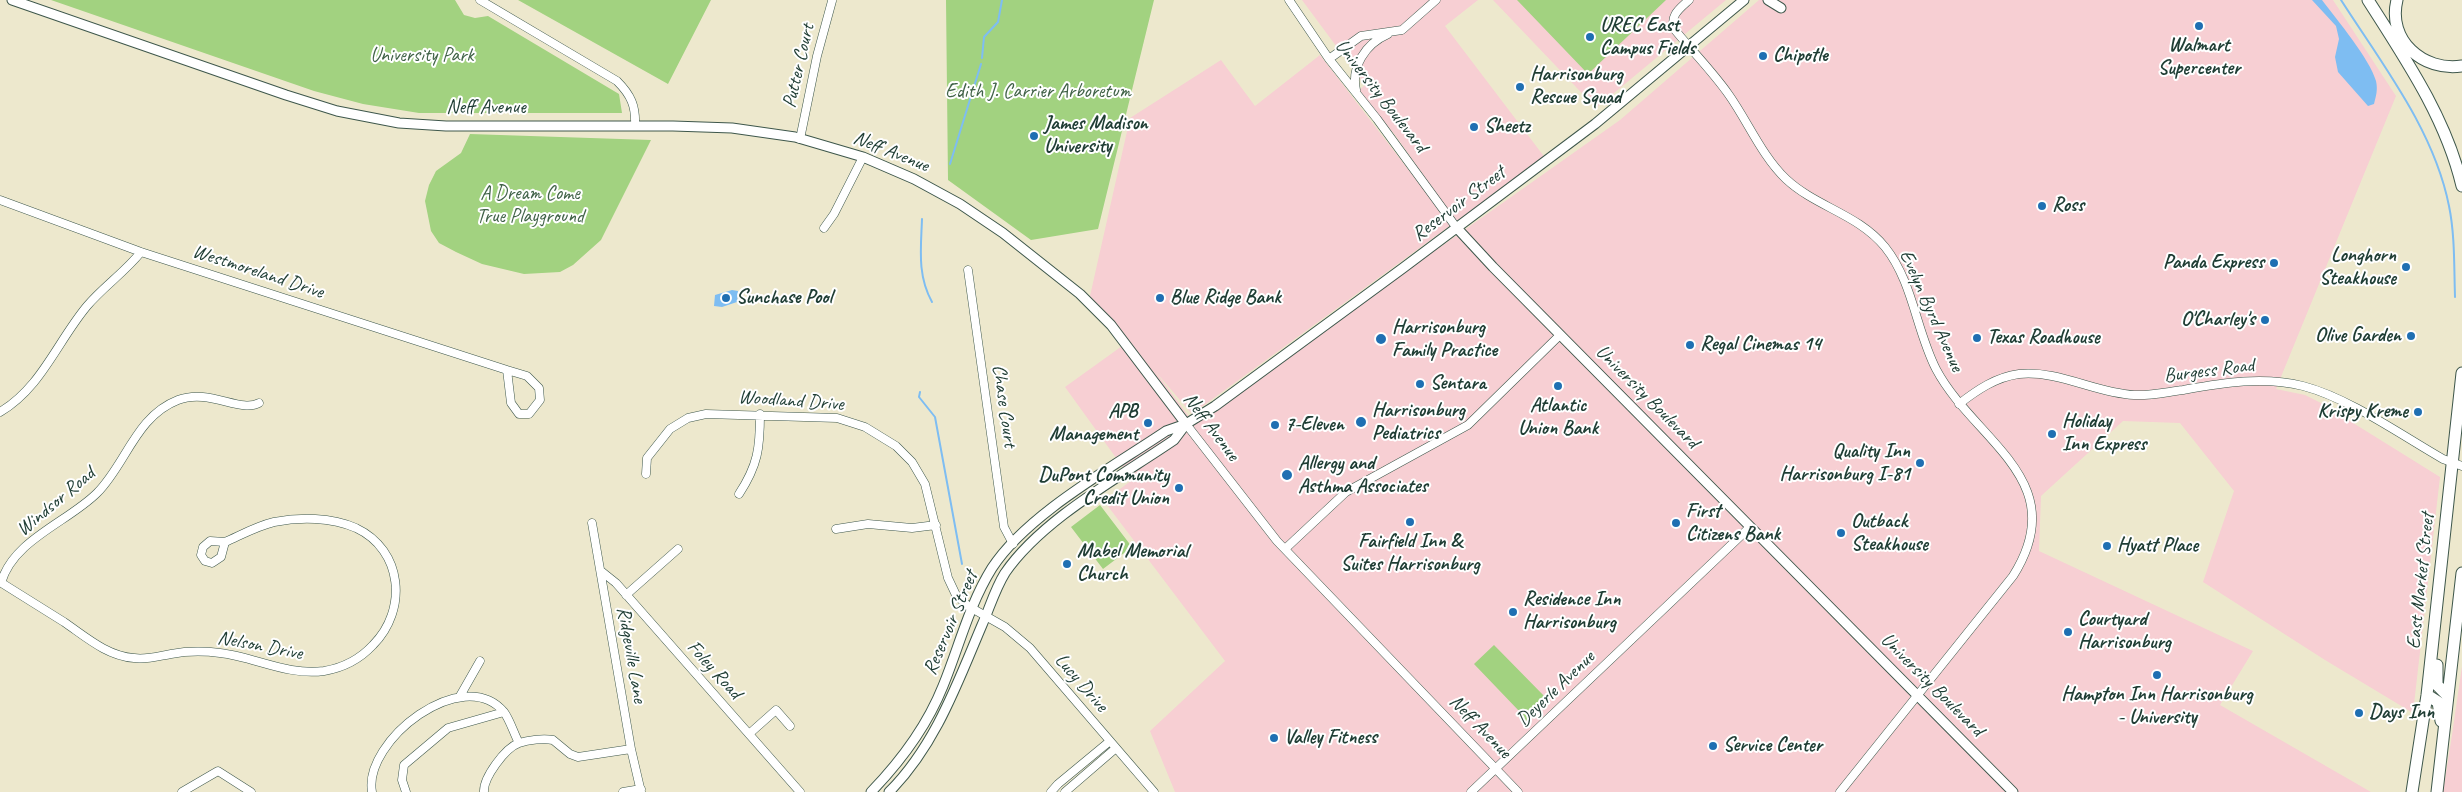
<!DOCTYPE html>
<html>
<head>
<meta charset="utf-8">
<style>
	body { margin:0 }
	canvas { display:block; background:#ede8cd }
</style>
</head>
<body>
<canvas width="2462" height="792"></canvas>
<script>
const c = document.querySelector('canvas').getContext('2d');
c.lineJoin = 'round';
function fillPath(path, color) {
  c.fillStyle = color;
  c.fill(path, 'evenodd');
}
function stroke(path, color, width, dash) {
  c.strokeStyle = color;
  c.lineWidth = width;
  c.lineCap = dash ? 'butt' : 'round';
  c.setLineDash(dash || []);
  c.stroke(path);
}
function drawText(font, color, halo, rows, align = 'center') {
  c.font = font + ' Caveat,sans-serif';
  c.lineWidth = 4;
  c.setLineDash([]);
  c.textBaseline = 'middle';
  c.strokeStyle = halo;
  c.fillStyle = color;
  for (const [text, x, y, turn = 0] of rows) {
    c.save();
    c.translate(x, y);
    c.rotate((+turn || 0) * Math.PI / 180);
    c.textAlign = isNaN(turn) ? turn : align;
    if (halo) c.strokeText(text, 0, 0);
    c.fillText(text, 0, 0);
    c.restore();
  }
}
const built = new Path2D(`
	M 1302,0 L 1478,0 L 1445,26 L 1546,159 L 1456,222 L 1395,135 L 1358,91 L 1365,85 Z
	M 1493,0 L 1726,0 L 1596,108 Z
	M 1759,0 L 2333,0 L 2396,96 L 2276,389 L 2305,395 L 2321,403 L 2440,477 L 2413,713 L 2325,660 L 2203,582 L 2234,491 L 2180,423 L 2123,421 L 2041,496 L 2039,551 L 2253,651 L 2220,705 L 2371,792 L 1175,792 L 1150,731 L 1225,661 L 1104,501 L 1132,480 L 1065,387 L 1129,341 L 1090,296 L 1130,118 L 1221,60 L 1255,106 L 1320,55 L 1451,225 L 1192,414 L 1155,371 L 1190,418 L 1446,243 L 1620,120 Z
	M 2462,666 L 2462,792 L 2443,792 L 2452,735 Z`);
const green = new Path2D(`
	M 51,0 L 455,0 L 464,15 L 475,18 L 488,16 L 619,94 L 622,113 L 419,113 L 363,104 L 314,91 Z
	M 518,0 L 711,0 L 668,84 Z
	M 946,0 L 1154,0 L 1098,229 L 1031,240 L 948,180 Z
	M 1517,0 L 1666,0 L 1588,74 Z
	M 470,134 L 651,140 L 601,240 L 573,265 L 560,272 L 524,274 L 482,264 L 456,252 L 439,243 L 431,231 L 425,201 L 429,185 L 436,171 L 461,153 Z
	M 1100,505 L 1132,547 L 1103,569 L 1071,527 Z
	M 1494,645 L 1548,700 L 1524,723 L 1517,715 L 1520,712 L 1474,664 Z`);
const water = new Path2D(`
	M 2312,0 L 2322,0 C 2337,20 2370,59 2376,81 C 2378,90 2376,96 2374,104 L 2368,106 L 2338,72 L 2335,57 L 2339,39 L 2336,26 Z
	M 732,290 L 738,291 L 737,302 L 722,307 L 714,306 L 715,295 Z`);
const stream = new Path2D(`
	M 2341,0 C 2382,64 2434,130 2449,206 C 2455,235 2454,267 2455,297
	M 982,58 L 984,37 L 998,22 L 1002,0
	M 950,164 L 981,64
	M 922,219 C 921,248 917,275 932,302
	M 920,392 L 919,397 L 935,417 L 962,564`);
const minor = new Path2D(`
	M 480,0 L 617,81 C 631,95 636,106 635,126
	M 1289,0 L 1329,59 L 1377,119 L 1456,227
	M 1689,0 C 1679,9 1669,16 1675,30 C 1693,52 1713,72 1729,95 C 1748,122 1762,156 1786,179 C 1816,207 1858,214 1885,247 C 1913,282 1916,330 1936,369 C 1974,441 2074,480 2013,576 L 1840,792
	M 1329,59 L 1361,36 L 1402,30 L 1436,0
	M 1356,90 C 1351,67 1365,44 1388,34
	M 800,139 L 817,56 L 832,1
	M 0,200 L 141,252 L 507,370
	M 824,228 L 834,214 L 863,157
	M 968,270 L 1004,527 L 1013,544
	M 507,370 L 527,376 L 539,388 L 540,400 L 529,414 L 519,414 L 511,403 Z
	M 1959,404 C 1977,390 1996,377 2019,374 C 2059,370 2095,393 2134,395 C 2150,396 2167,392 2183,390 C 2223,383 2262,376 2303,386 C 2349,398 2401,435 2443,459 L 2462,466
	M 0,412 C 41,388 57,342 87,306 C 103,287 125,272 141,252
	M 1186,424 L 1277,541 L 1518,792
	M 646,474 L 647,458 L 670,429 L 688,418 L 706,414 L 837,418 L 865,427 L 896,446 L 912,462 L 925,484 L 948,578 L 956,595 L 968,606 L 1005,627 L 1030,648 L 1154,792
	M 739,494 C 758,465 760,448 760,414
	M 592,523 L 631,749 L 641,792
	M 836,529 L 868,524 L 912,528 L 936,525
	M 210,541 L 225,542 L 221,557 L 212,563 L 205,561 L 201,555 L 203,547 Z
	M 1285,549 L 1346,492 L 1468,425 L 1560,335
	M 601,571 L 616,583 L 800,792
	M 0,582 C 21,595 43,609 64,622 C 86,637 107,656 134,658 C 146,660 159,656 171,654 C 187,651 204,651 220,653 C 255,657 288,676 324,671 C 342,668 360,659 373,645 C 408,610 403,550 356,528 C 331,517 300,517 274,522 C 257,526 241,535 225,542
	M 1,583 C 13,540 68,522 97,493 C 126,464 136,416 178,400 C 209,388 240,413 259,403
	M 626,595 L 678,549
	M 460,696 L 480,661
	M 749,734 L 776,710 L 790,726
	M 182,792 L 218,771 L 251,792
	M 372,792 C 363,741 463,663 504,712 C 510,720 514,734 519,743
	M 406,792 L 402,780 L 404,765 L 448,728 L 504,712
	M 484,792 C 483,778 505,748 519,743 C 528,740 544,738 553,740 L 570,754 L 578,757 L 631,749
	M 623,792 L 641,789
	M 1051,792 L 1058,784 L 1110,741
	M 1065,792 L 1116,748
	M 1471,792 L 1750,527`);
const major = new Path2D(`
	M 12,0 L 286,95 L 337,111 L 399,123 L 446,126 L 673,126 L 732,128 L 795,137 L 863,157 L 914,179 L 960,204 L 1003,233 L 1080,294 L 1111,325 L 1186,424
	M 1768,0 L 1781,8
	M 1456,227 L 1493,267 L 2013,792
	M 871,792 C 900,762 927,726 943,686 C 959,647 969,605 992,568 C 1027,514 1113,467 1166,431 L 1186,424 L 1215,406 L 1403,268 L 1595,124 L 1744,0
	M 889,792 C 935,746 957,684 982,625 C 990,607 995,589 1005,573 C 1042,519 1120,477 1174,440 L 1186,424`);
const highway = new Path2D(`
	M 2368,0 C 2405,58 2446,118 2462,186
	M 2397,0 C 2387,40 2423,72 2462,66
	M 2437,665 L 2437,685 L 2448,696
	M 2427,695 L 2438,702 L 2441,721
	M 2412,792 L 2427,695 L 2462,373
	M 2437,792 L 2462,573`);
const markers = [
	[2199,26,5,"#1f6fb2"],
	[1590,37,5,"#1f6fb2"],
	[1763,56,5,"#1f6fb2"],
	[1520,87,5,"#1f6fb2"],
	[1474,127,5,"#1f6fb2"],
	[1034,136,5,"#1f6fb2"],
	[2042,206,5,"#1f6fb2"],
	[2274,263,5,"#1f6fb2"],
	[2406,267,5,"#1f6fb2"],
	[726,298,5,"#1f6fb2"],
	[1160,298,5,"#1f6fb2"],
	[2265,320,5,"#1f6fb2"],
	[2411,336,5,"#1f6fb2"],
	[1977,338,5,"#1f6fb2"],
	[1381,339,6,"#1f6fb2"],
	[1690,345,5,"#1f6fb2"],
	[1420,384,5,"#1f6fb2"],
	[1558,386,5,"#1f6fb2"],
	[2418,412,5,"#1f6fb2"],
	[1361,422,6,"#1f6fb2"],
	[1148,423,5,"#1f6fb2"],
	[1275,425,5,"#1f6fb2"],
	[2052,434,5,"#1f6fb2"],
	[1920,463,5,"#1f6fb2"],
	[1287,475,6,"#1f6fb2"],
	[1179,488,5,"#1f6fb2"],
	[1410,522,5,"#1f6fb2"],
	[1676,523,5,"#1f6fb2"],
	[1841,533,5,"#1f6fb2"],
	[2107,546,5,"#1f6fb2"],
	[1067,564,5,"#1f6fb2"],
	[1513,612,5,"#1f6fb2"],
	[2068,632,5,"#1f6fb2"],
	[2157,675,5,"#1f6fb2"],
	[2359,713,5,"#1f6fb2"],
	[1274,738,5,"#1f6fb2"],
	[1713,746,5,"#1f6fb2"]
];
const poiNames = [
	["UREC East",1600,26],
	["Campus Fields",1600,49],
	["Walmart",2199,46,"center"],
	["Supercenter",2199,69,"center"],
	["Chipotle",1773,56],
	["Harrisonburg",1530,75],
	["Rescue Squad",1530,98],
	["James Madison",1044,124],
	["University",1044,147],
	["Sheetz",1484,127],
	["Ross",2052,206],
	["Longhorn",2396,256,"right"],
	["Steakhouse",2396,279,"right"],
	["Panda Express",2264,263,"right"],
	["Sunchase Pool",736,298],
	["Blue Ridge Bank",1170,298],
	["O'Charley's",2255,320,"right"],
	["Harrisonburg",1392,328],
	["Family Practice",1392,351],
	["Olive Garden",2401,336,"right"],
	["Texas Roadhouse",1987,338],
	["Regal Cinemas 14",1700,345],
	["Sentara",1430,384],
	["Atlantic",1558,406,"center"],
	["Union Bank",1558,429,"center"],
	["Harrisonburg",1372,411],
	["Pediatrics",1372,434],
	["APB",1138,412,"right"],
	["Management",1138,435,"right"],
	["Krispy Kreme",2408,412,"right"],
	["Holiday",2062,422],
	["Inn Express",2062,445],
	["7-Eleven",1285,425],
	["Quality Inn",1910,452,"right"],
	["Harrisonburg I-81",1910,475,"right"],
	["Allergy and",1298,464],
	["Asthma Associates",1298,487],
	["DuPont Community",1169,476,"right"],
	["Credit Union",1169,499,"right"],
	["First",1686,512],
	["Citizens Bank",1686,535],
	["Outback",1851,522],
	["Steakhouse",1851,545],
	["Fairfield Inn &",1410,542,"center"],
	["Suites Harrisonburg",1410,565,"center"],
	["Hyatt Place",2117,546],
	["Mabel Memorial",1077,552],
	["Church",1077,575],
	["Residence Inn",1523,600],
	["Harrisonburg",1523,623],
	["Courtyard",2078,620],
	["Harrisonburg",2078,643],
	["Hampton Inn Harrisonburg",2157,695,"center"],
	["- University",2157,718,"center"],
	["Days Inn",2369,713],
	["Valley Fitness",1284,738],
	["Service Center",1723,746]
];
const parkNames = [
	["University Park",422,56],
	["Edith J. Carrier Arboretum",1038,92],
	["A Dream Come",530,194],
	["True Playground",530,217]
];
const streetNames = [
	["Putter Court",799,66,-77],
	["University Boulevard",1381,96,52],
	["Neff Avenue",486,108],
	["Neff Avenue",891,152,22],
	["Reservoir Street",1459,204,-37],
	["Westmoreland Drive",258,272,18],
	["Evelyn Byrd Avenue",1931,311,66],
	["Burgess Road",2209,371,-7],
	["University Boulevard",1647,397,45],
	["Woodland Drive",791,401,4],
	["Chase Court",1004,406,82],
	["Neff Avenue",1211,427,53],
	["Windsor Road",56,502,-40],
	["East Market Street",2421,581,-84],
	["Reservoir Street",951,623,-67],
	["Nelson Drive",260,646,11],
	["Ridgeville Lane",631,655,80],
	["Foley Road",714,670,48],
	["Lucy Drive",1081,683,49],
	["University Boulevard",1932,685,45],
	["Deyerle Avenue",1556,689,-44],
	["Neff Avenue",1480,727,46]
];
fillPath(built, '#f7cfd3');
fillPath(green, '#a2d280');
fillPath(water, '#7ebdf2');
stroke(stream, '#7ebdf2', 2);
stroke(minor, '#3e574b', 9);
stroke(major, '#3e574b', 11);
stroke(highway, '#3e574b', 13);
stroke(minor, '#fff', 8);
stroke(major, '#fff', 9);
stroke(highway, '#fff', 11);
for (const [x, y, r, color] of markers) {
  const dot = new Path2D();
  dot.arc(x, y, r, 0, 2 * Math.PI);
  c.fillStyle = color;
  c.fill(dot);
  stroke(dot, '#fff', 2);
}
drawText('bold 20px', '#1f3d34', '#fff', poiNames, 'left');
drawText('20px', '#406247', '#fff', parkNames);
drawText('20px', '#1f3d34', '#fff', streetNames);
</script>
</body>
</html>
